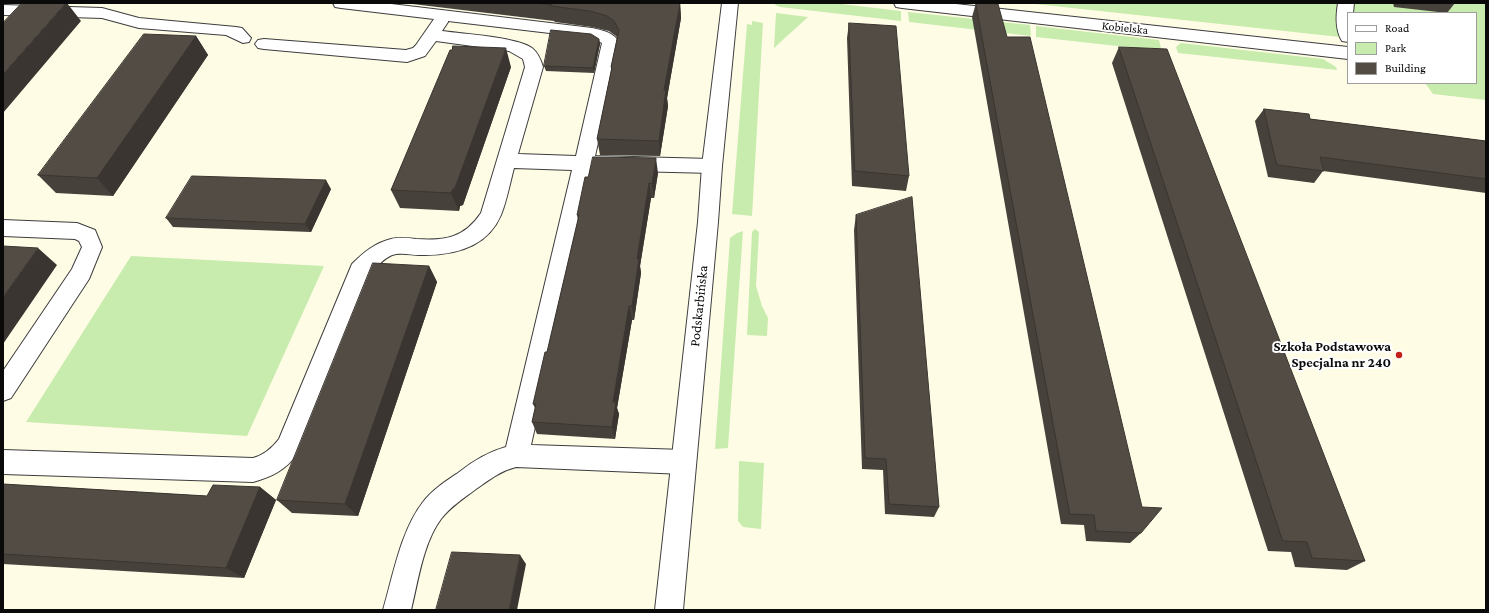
<!DOCTYPE html>
<html>
<head>
<meta charset="utf-8">
<style>
	body { margin:0 }
	#map { position:relative; width:1489px; height:613px; overflow:hidden; background:#fffce6; font-family:"Crimson Pro",serif }
	canvas { display:block }
	.frame { position:absolute; inset:0; border:4px solid #0a0a0a; pointer-events:none }
	.legend { position:absolute; left:1347px; top:12px; width:130px; height:72px; box-sizing:border-box; background:#fff; border:1px solid #9d9d9d; margin:0; padding:5px 7px; list-style:none; font-size:12px; color:#0a0a0a }
	.legend li { display:flex; align-items:center; gap:8px; height:20px }
	.legend b { width:20px; border:1px solid #9d9d9d }
</style>
</head>
<body>
<div id="map">
<canvas width="1489" height="613"></canvas>
<div class="frame"></div>
<ul class="legend">
<li><b style="height:5px;background:#fff"></b>Road</li>
<li><b style="height:11px;background:#c8ecad"></b>Park</li>
<li><b style="height:11px;background:#534c45"></b>Building</li>
</ul>
</div>
<script>
const c = document.querySelector('canvas').getContext('2d');
c.lineJoin = 'round';
function fillPath(path, color) {
  c.fillStyle = color;
  c.fill(path, 'evenodd');
}
function stroke(path, color, width, dash) {
  c.strokeStyle = color;
  c.lineWidth = width;
  c.lineCap = dash ? 'butt' : 'round';
  c.setLineDash(dash || []);
  c.stroke(path);
}
function drawText(font, color, halo, rows, align = 'center') {
  c.font = font + ' "Crimson Pro",serif';
  c.lineWidth = 4;
  c.setLineDash([]);
  c.textBaseline = 'middle';
  c.strokeStyle = halo;
  c.fillStyle = color;
  for (const [text, x, y, turn = 0] of rows) {
    c.save();
    c.translate(x, y);
    c.rotate((+turn || 0) * Math.PI / 180);
    c.textAlign = isNaN(turn) ? turn : align;
    if (halo) c.strokeText(text, 0, 0);
    c.fillText(text, 0, 0);
    c.restore();
  }
}
const green = new Path2D(`
	M 776,3 L 833,3 L 901,11 L 901,21 L 780,7 L 775,5 Z
	M 1026,3 L 1486,3 L 1486,100 L 1433,94 L 1425,83 L 1476,83 L 1476,13 L 1348,13 L 1340,37 Z
	M 908,12 L 1030,25 L 1031,36 L 909,22 Z
	M 776,13 L 808,17 L 774,48 Z
	M 752,21 L 763,23 L 752,216 L 732,214 L 747,24 L 752,25 Z
	M 1036,26 L 1159,40 L 1161,48 L 1153,50 L 1036,37 Z
	M 1181,43 L 1323,59 L 1336,67 L 1337,70 L 1178,53 L 1176,47 Z
	M 755,229 L 759,232 L 756,286 L 762,306 L 768,318 L 767,336 L 747,335 L 752,232 Z
	M 743,231 L 728,448 L 715,449 L 730,238 L 737,233 Z
	M 131,256 L 324,266 L 247,436 L 26,422 Z
	M 739,461 L 764,463 L 761,529 L 743,527 L 738,521 Z`);
const pedestrian = new Path2D(`
	M 1338,3 L 1354,3 L 1353,13 L 1348,13 L 1348,42 L 1342,41 C 1335,30 1336,15 1338,3 Z`);
const minor = new Path2D(`
	M 333,3 L 383,3 L 592,28 C 604,31 615,32 620,45 L 595,156 L 712,159 L 719,161 L 722,166 L 719,171 L 712,173 L 592,170 L 531,445 L 684,450 L 693,454 L 696,462 L 693,470 L 684,474 L 516,467 C 500,471 489,480 476,489 C 464,498 450,507 441,519 C 423,543 418,582 411,610 L 383,610 C 393,576 401,530 423,502 C 432,490 446,481 458,473 C 473,461 488,452 506,447 L 572,170 L 514,168 C 510,183 507,200 501,215 C 487,248 452,256 419,255 C 411,255 401,252 392,255 C 383,259 375,268 369,275 L 297,454 C 286,470 271,477 253,482 L 3,474 L 3,450 L 253,458 C 264,455 272,448 279,439 L 352,264 C 364,252 375,243 391,239 C 399,237 408,238 416,239 C 445,241 464,238 481,213 L 525,67 L 523,59 L 509,51 L 436,41 L 425,56 L 407,62 L 264,49 L 258,48 L 255,44 L 258,40 L 264,39 L 406,50 L 413,48 L 416,45 L 434,19 L 341,8 L 335,7 ZM 448,21 L 592,38 L 602,43 L 576,156 L 518,154 L 543,67 C 541,60 538,53 532,48 C 516,37 464,34 442,31 L 448,22 Z
	M 894,3 L 947,3 L 1348,47 L 1348,59 L 902,8 L 896,7 Z
	M 3,5 L 102,8 L 139,18 L 236,27 L 242,28 L 251,38 L 249,42 L 243,43 L 226,35 L 139,28 L 102,18 L 3,15 Z
	M 3,220 L 77,223 L 95,230 L 102,247 L 89,279 L 11,398 L 3,401 L 3,371 L 72,269 L 82,247 L 79,241 L 75,239 L 3,236 Z`);
const tertiary = new Path2D(`
	M 722,3 L 738,3 L 722,166 L 718,222 L 683,610 L 655,610 L 698,222 L 702,166 Z`);
const wall = new Path2D(`
	M 404,3 L 680,3 L 681,18 L 667,98 L 668,106 L 660,156 L 600,155 L 597,139 L 611,71 L 611,67 L 617,38 L 616,36 L 609,31 L 592,27 L 555,22 L 554,21 Z
	M 976,3 L 986,3 L 1141,533 L 1130,543 L 1086,541 L 1084,525 L 1061,524 L 972,17 Z
	M 1393,3 L 1455,3 L 1447,13 L 1394,7 Z
	M 849,23 L 909,176 L 906,191 L 852,186 L 847,38 Z
	M 196,36 L 208,55 L 113,196 L 56,193 L 38,175 Z
	M 599,39 L 600,44 L 594,73 L 546,71 L 544,66 Z
	M 1119,47 L 1365,561 L 1347,570 L 1295,567 L 1291,552 L 1268,551 L 1112,63 Z
	M 452,50 L 511,67 L 463,205 L 460,206 L 459,211 L 400,208 L 391,190 Z
	M 1264,109 L 1310,119 L 1486,141 L 1486,193 L 1323,171 L 1314,183 L 1268,177 L 1255,121 Z
	M 658,173 L 654,198 L 651,198 L 640,266 L 641,273 L 634,320 L 632,320 L 617,408 L 619,414 L 615,439 L 537,434 L 532,422 L 535,408 L 533,404 L 547,352 L 578,220 L 577,215 Z
	M 331,189 L 311,232 L 173,227 L 166,218 Z
	M 856,215 L 939,507 L 934,517 L 885,514 L 883,470 L 862,469 L 854,230 Z
	M 429,266 L 437,282 L 358,516 L 292,513 L 277,500 Z
	M 3,484 L 207,496 L 260,487 L 276,500 L 244,578 L 3,564 Z`);
const shadedWall = new Path2D(`
	M 66,3 L 67,3 L 81,21 L 3,113 L 3,74 Z
	M 680,3 L 681,18 L 667,98 L 668,106 L 660,156 L 659,141 L 664,90 Z
	M 196,36 L 208,55 L 113,196 L 97,178 Z
	M 599,39 L 600,44 L 594,73 L 593,68 Z
	M 506,48 L 511,67 L 463,205 L 460,206 L 459,211 L 451,193 Z
	M 656,158 L 658,173 L 654,198 L 652,184 Z
	M 326,180 L 331,189 L 311,232 L 305,224 Z
	M 649,183 L 651,198 L 640,266 L 641,273 L 634,320 L 632,306 L 637,259 Z
	M 38,248 L 57,265 L 3,344 L 3,297 Z
	M 429,266 L 437,282 L 358,516 L 345,504 Z
	M 629,306 L 632,320 L 617,408 L 619,414 L 615,439 L 612,427 L 613,402 Z
	M 260,487 L 276,500 L 244,578 L 226,568 Z
	M 520,555 L 526,564 L 517,610 L 509,610 Z`);
const building = new Path2D(`
	M 22,3 L 66,3 L 3,74 L 3,23 Z
	M 532,3 L 680,3 L 664,90 L 666,90 L 659,141 L 597,139 L 612,67 L 611,67 L 619,30 L 614,21 L 607,16 L 590,11 L 551,6 L 552,5 Z
	M 976,3 L 986,3 L 998,4 L 1007,37 L 1030,37 L 1142,507 L 1162,508 L 1141,533 L 1096,531 L 1094,515 L 1070,514 Z
	M 849,23 L 896,26 L 909,176 L 855,171 Z
	M 551,30 L 591,34 L 599,39 L 593,68 L 544,66 Z
	M 144,34 L 196,36 L 97,178 L 38,175 Z
	M 453,46 L 506,48 L 455,188 L 453,189 L 451,193 L 391,190 L 450,50 L 452,50 Z
	M 1119,47 L 1167,49 L 1365,561 L 1312,558 L 1307,542 L 1283,541 Z
	M 1264,109 L 1309,114 L 1310,119 L 1486,141 L 1486,179 L 1320,157 L 1324,171 L 1277,165 Z
	M 593,157 L 656,158 L 652,184 L 649,183 L 637,259 L 639,259 L 632,306 L 629,306 L 613,402 L 616,402 L 612,427 L 532,422 L 536,404 L 533,404 L 545,352 L 547,352 L 579,215 L 577,215 L 585,177 L 588,177 Z
	M 192,176 L 326,180 L 305,224 L 166,218 Z
	M 912,197 L 939,507 L 889,504 L 886,459 L 865,458 L 856,215 Z
	M 3,246 L 38,248 L 3,297 Z
	M 373,263 L 429,266 L 345,504 L 277,500 Z
	M 3,484 L 207,496 L 213,485 L 260,487 L 226,568 L 3,554 Z
	M 452,552 L 520,555 L 509,610 L 436,610 Z`);
const markers = [
	[1399,355,4,"#c32118"]
];
const farStreetnames = [
	["Kobielska",1125,28,6]
];
const streetNames = [
	["Podskarbińska",699,306,-84]
];
const poiNames = [
	["Szkoła Podstawowa",1391,347],
	["Specjalna nr 240",1391,363]
];
fillPath(green, '#c8ecad');
stroke(pedestrian, '#3d3d3d', 2);
stroke(minor, '#3d3d3d', 2);
stroke(tertiary, '#3d3d3d', 2);
fillPath(pedestrian, '#fff');
fillPath(minor, '#fff');
fillPath(tertiary, '#fff');
fillPath(wall, '#47413b');
fillPath(shadedWall, '#3a3530');
fillPath(building, '#534c45');
stroke(building, '#3a3530', 1);
for (const [x, y, r, color] of markers) {
  const dot = new Path2D();
  dot.arc(x, y, r, 0, 2 * Math.PI);
  c.fillStyle = color;
  c.fill(dot);
  stroke(dot, '#fff', 1.5);
}
drawText('12px', '#0a0a0a', '#fff', farStreetnames);
drawText('14px', '#0a0a0a', '#fff', streetNames);
drawText('bold 14px', '#0a0a0a', '#fff', poiNames, 'right');
</script>
</body>
</html>
